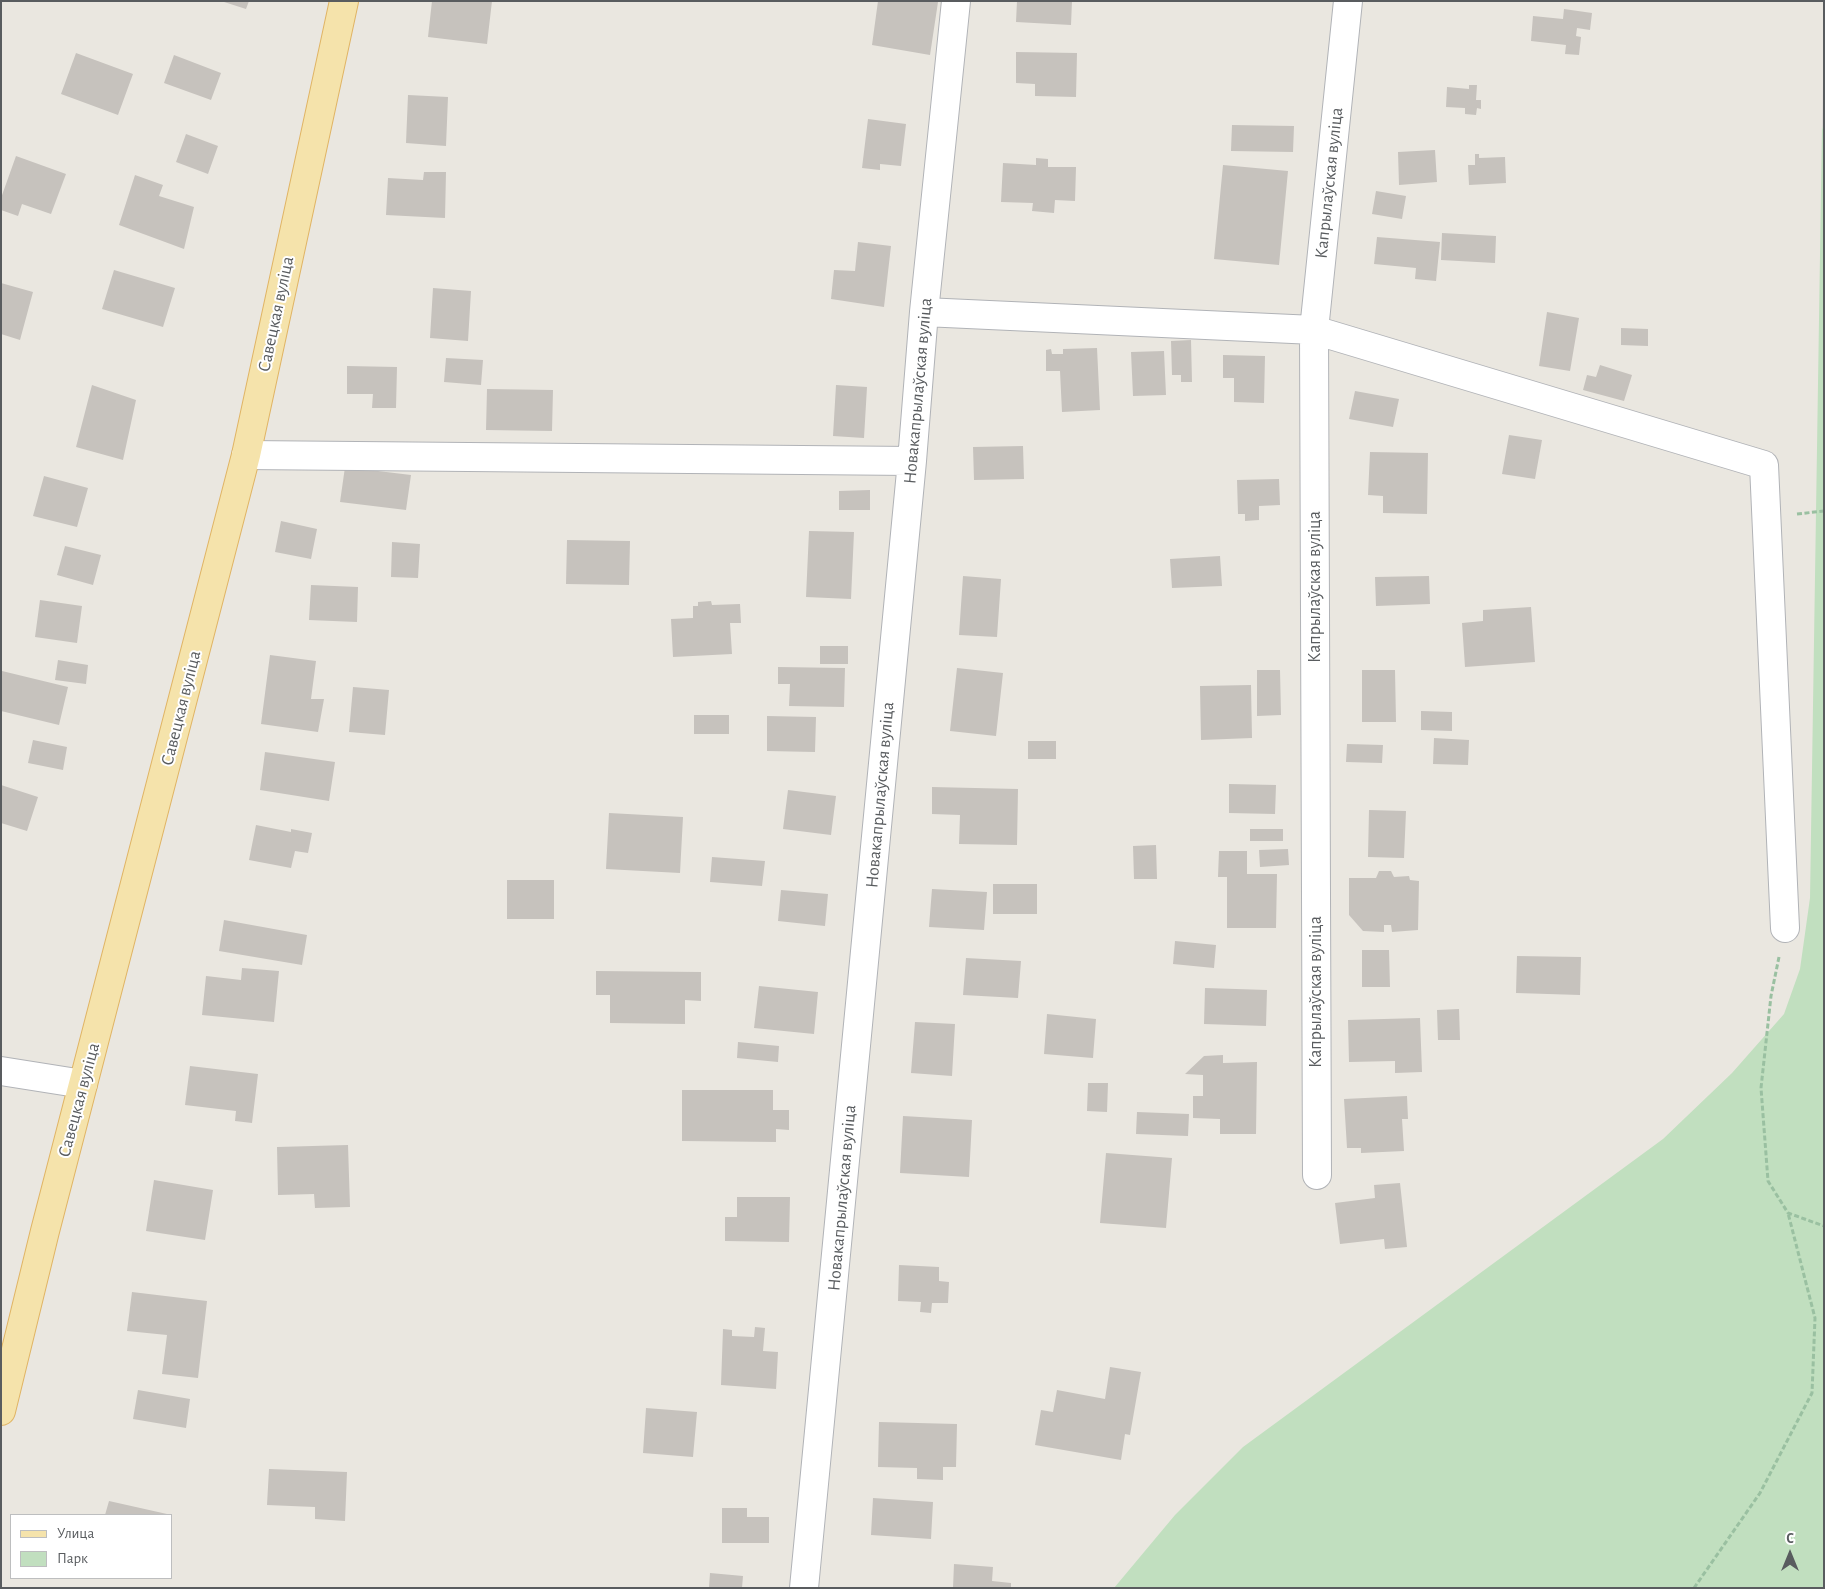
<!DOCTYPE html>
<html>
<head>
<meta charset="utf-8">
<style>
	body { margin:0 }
	#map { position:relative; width:1825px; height:1589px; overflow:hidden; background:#eae7e0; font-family:"Alegreya Sans",sans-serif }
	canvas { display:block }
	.frame { position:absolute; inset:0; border:2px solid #595c5f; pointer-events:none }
	.legend { position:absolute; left:10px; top:1514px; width:162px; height:65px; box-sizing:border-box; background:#fff; border:1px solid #bdbebf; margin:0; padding:6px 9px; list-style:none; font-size:15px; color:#595c5f }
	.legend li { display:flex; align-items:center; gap:10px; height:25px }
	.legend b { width:25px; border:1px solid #bdbebf }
	.north { position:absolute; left:1765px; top:1529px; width:50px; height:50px; -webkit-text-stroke:4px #fff; paint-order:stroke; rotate:0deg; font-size:14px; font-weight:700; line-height:20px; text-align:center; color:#595c5f }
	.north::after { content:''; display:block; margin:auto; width:18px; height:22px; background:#595c5f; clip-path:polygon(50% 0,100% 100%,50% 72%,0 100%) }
</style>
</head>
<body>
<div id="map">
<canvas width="1825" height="1589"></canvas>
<div class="frame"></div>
<ul class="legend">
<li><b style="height:6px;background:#f5e3ab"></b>Улица</li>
<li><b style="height:14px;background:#c1dfbf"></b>Парк</li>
</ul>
<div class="north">С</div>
</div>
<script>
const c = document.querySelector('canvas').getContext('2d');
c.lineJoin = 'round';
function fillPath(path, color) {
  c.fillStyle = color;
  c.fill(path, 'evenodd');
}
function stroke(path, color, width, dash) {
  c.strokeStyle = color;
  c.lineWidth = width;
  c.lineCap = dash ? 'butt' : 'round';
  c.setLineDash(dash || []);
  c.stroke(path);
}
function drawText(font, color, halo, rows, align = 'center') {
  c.font = font + ' "Alegreya Sans",sans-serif';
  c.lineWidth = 4;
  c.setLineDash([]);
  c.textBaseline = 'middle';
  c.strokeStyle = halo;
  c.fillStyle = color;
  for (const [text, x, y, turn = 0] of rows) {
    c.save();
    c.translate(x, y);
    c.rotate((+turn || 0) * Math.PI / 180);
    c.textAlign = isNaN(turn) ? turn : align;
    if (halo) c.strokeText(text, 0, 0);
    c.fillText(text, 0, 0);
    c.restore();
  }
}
const industrial = new Path2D(`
	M 1824,38 L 1824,134 L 1822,126 Z`);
const green = new Path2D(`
	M 1822,126 L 1824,134 L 1824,1588 L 1114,1588 L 1175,1515 L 1243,1447 L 1663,1139 L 1732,1073 L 1784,1014 L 1800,969 L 1810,898 Z`);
const building = new Path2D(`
	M 221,1 L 249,1 L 246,9 Z
	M 432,1 L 492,1 L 487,44 L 428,37 Z
	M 878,1 L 938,2 L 930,55 L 872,45 Z
	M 1017,1 L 1072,1 L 1071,25 L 1016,22 Z
	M 1564,9 L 1592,13 L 1590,30 L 1577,28 L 1576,36 L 1581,37 L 1579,55 L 1565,54 L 1566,45 L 1531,41 L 1533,16 L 1563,19 Z
	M 1016,52 L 1077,53 L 1076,97 L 1035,96 L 1035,84 L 1016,83 Z
	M 76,53 L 133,74 L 118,115 L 61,94 Z
	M 174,55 L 221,73 L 211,100 L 164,83 Z
	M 1469,85 L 1477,85 L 1476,100 L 1481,100 L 1481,109 L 1477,108 L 1476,115 L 1465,114 L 1465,108 L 1446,107 L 1447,87 L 1469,89 Z
	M 408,95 L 448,97 L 446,146 L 406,143 Z
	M 868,119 L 906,124 L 901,166 L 880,164 L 880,170 L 862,168 Z
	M 1232,125 L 1294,126 L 1293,152 L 1231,151 Z
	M 186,134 L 218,146 L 208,174 L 176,162 Z
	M 1435,150 L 1437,182 L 1399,185 L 1398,152 Z
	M 1475,154 L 1479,154 L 1479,158 L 1505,157 L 1506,183 L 1469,185 L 1468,165 L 1475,165 Z
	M 16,156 L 66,174 L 51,214 L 22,204 L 18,216 L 1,210 L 1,198 Z
	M 1036,158 L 1048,159 L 1048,167 L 1076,167 L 1075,201 L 1055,200 L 1054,213 L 1032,211 L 1033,203 L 1001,202 L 1003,163 L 1036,165 Z
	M 1223,165 L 1288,171 L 1279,265 L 1214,259 Z
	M 424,172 L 446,172 L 445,218 L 386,215 L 388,178 L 423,180 Z
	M 135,175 L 163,185 L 159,196 L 194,207 L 184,249 L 119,225 Z
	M 1376,191 L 1406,196 L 1402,219 L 1372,214 Z
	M 1442,233 L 1496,236 L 1495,263 L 1441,260 Z
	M 1377,237 L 1440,242 L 1436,281 L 1415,279 L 1416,268 L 1374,264 Z
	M 858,242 L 891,246 L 884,307 L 831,299 L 834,270 L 855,271 Z
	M 114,270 L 175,288 L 163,327 L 102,309 Z
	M 1,283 L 33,292 L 20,340 L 1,334 Z
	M 433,288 L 471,291 L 468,341 L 430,338 Z
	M 1547,312 L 1579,318 L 1570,371 L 1539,366 Z
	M 1621,328 L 1648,329 L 1648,346 L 1621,345 Z
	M 1191,340 L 1192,382 L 1181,382 L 1181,375 L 1172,375 L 1171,341 Z
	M 1097,348 L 1100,410 L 1062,412 L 1060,371 L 1046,371 L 1046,350 L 1051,349 L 1052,354 L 1063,354 L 1063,349 Z
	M 1164,351 L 1166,395 L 1133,396 L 1131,352 Z
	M 1223,355 L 1265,356 L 1264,403 L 1234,402 L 1234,378 L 1223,378 Z
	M 446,358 L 483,360 L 481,385 L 444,382 Z
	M 1600,365 L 1632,375 L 1624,401 L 1583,390 L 1587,375 L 1596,377 Z
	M 347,366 L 397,367 L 396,408 L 372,408 L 373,394 L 347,394 Z
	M 92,385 L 136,400 L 123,460 L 76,447 Z
	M 836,385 L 867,387 L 864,438 L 833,436 Z
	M 487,389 L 553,390 L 552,431 L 486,430 Z
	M 1355,391 L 1399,399 L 1393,427 L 1349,419 Z
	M 1509,435 L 1542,440 L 1535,479 L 1502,474 Z
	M 1023,446 L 1024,479 L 974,480 L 973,447 Z
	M 1370,452 L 1428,453 L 1427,514 L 1383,513 L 1383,496 L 1368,495 Z
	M 345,467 L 411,475 L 406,510 L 340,502 Z
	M 44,476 L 88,488 L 77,527 L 33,516 Z
	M 1279,479 L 1280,505 L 1259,506 L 1259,520 L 1245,521 L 1245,514 L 1238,514 L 1237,480 Z
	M 870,490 L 870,510 L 839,510 L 839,491 Z
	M 281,521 L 317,529 L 311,559 L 275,552 Z
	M 809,531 L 854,532 L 851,599 L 806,597 Z
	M 567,540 L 630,541 L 629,585 L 566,584 Z
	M 392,542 L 420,544 L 418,578 L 391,577 Z
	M 65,546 L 101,555 L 93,585 L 57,575 Z
	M 1220,556 L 1222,586 L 1172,588 L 1170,559 Z
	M 963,576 L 1001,579 L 997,637 L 959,635 Z
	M 1429,576 L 1430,604 L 1376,606 L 1375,577 Z
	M 311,585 L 358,587 L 357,622 L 309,620 Z
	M 40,600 L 82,606 L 77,643 L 35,637 Z
	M 711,601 L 712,605 L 740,604 L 741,623 L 730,623 L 732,654 L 673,657 L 671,619 L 693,618 L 693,606 L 698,606 L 698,602 Z
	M 1531,607 L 1535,662 L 1465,667 L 1462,623 L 1483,621 L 1483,610 Z
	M 820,646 L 848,646 L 848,664 L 820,664 Z
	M 270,655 L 316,661 L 311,699 L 324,699 L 318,732 L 261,724 Z
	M 58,660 L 88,665 L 86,684 L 55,680 Z
	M 778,667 L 845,668 L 844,707 L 789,706 L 790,684 L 778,684 Z
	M 957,668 L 1003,673 L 996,736 L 950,731 Z
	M 1257,670 L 1280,670 L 1281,715 L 1257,716 Z
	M 1362,670 L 1395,670 L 1396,722 L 1362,722 Z
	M 2,671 L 68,687 L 59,725 L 1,711 Z
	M 1251,685 L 1252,738 L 1201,740 L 1200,686 Z
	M 353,687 L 389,690 L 385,735 L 349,732 Z
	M 1421,711 L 1452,712 L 1452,731 L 1421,730 Z
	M 694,715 L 729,715 L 729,734 L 694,734 Z
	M 767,716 L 816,717 L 815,752 L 767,751 Z
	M 1434,738 L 1469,740 L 1468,765 L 1433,764 Z
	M 33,740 L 67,747 L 63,770 L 28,763 Z
	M 1028,741 L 1056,741 L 1056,759 L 1028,759 Z
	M 1347,744 L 1383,745 L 1382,763 L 1346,762 Z
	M 265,752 L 335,762 L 329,801 L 260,790 Z
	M 1229,784 L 1276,785 L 1275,814 L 1229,813 Z
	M 1,785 L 38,797 L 27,831 L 1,823 Z
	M 932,787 L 1018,789 L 1017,845 L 959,844 L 960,815 L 932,814 Z
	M 788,790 L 836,796 L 831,835 L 783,829 Z
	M 1369,810 L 1406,811 L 1404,858 L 1368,857 Z
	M 609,813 L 683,817 L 680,873 L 606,869 Z
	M 256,825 L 291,832 L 291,829 L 312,833 L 308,853 L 295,851 L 291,868 L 249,860 Z
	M 1250,829 L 1283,829 L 1283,841 L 1250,841 Z
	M 1156,845 L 1157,879 L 1134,879 L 1133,846 Z
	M 1288,849 L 1289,865 L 1260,867 L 1259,850 Z
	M 1219,851 L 1247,851 L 1247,874 L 1277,874 L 1276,928 L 1227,928 L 1227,877 L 1218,877 Z
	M 712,857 L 765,861 L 762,886 L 710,882 Z
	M 1379,871 L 1391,871 L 1394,877 L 1409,876 L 1410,880 L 1419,881 L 1418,930 L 1392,932 L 1391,925 L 1384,925 L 1384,932 L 1363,931 L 1349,915 L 1349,878 L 1376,878 Z
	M 507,880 L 554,880 L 554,919 L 507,919 Z
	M 993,884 L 1037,884 L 1037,914 L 993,914 Z
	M 932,889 L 987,892 L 984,930 L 929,927 Z
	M 781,890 L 828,894 L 825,926 L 778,921 Z
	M 224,920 L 307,935 L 302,965 L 219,951 Z
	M 1175,941 L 1216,945 L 1214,968 L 1173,964 Z
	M 1362,950 L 1389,950 L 1390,987 L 1362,987 Z
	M 1517,956 L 1581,957 L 1580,995 L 1516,993 Z
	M 966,958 L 1021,961 L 1018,998 L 963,995 Z
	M 242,968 L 279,971 L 274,1022 L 202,1015 L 206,976 L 241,980 Z
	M 596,971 L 701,972 L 701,1001 L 685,1000 L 685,1024 L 610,1023 L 610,995 L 596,995 Z
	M 759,986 L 818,992 L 814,1034 L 754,1028 Z
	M 1205,988 L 1267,990 L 1266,1026 L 1204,1024 Z
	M 1459,1009 L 1460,1040 L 1438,1040 L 1437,1010 Z
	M 1047,1014 L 1096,1019 L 1093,1058 L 1044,1054 Z
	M 1420,1018 L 1422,1072 L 1395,1073 L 1395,1061 L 1349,1062 L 1348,1020 Z
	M 915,1022 L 955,1024 L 952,1076 L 911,1073 Z
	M 738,1042 L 779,1046 L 778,1062 L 737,1058 Z
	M 1223,1055 L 1223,1063 L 1257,1062 L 1256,1134 L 1220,1134 L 1220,1119 L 1193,1118 L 1193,1096 L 1203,1096 L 1203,1075 L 1185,1074 L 1204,1056 Z
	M 190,1066 L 258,1074 L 252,1123 L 235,1121 L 236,1111 L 185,1105 Z
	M 1088,1083 L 1108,1083 L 1107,1112 L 1087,1111 Z
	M 682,1090 L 773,1090 L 773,1110 L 789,1110 L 789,1130 L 776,1129 L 776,1142 L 682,1141 Z
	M 1407,1096 L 1408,1119 L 1402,1119 L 1404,1151 L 1361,1153 L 1361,1148 L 1347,1148 L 1344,1099 Z
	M 1137,1112 L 1189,1114 L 1188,1136 L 1136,1134 Z
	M 903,1116 L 972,1120 L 969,1177 L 900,1173 Z
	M 348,1145 L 350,1207 L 315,1208 L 314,1194 L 278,1195 L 277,1147 Z
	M 1106,1153 L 1172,1158 L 1166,1228 L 1100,1223 Z
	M 154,1180 L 213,1190 L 205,1240 L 146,1231 Z
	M 1400,1183 L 1407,1247 L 1385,1249 L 1384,1239 L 1340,1244 L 1335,1203 L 1375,1198 L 1374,1185 Z
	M 737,1197 L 790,1197 L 789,1242 L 725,1241 L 725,1217 L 737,1217 Z
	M 899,1265 L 939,1267 L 939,1281 L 949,1282 L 948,1303 L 932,1303 L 931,1313 L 920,1312 L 921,1302 L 898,1301 Z
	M 132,1292 L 207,1301 L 198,1378 L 162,1374 L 167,1335 L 127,1331 Z
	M 755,1327 L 765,1328 L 763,1351 L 778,1352 L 776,1389 L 721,1385 L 723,1329 L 732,1330 L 732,1336 L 754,1337 Z
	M 1110,1367 L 1141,1372 L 1130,1435 L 1125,1434 L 1121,1460 L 1035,1445 L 1041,1410 L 1053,1412 L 1057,1390 L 1105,1399 Z
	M 138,1390 L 190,1399 L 186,1428 L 133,1419 Z
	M 646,1408 L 697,1412 L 693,1457 L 643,1453 Z
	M 879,1422 L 957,1424 L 956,1467 L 943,1467 L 943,1480 L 917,1479 L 917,1468 L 878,1467 Z
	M 269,1469 L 347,1472 L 345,1521 L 315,1519 L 315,1507 L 267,1505 Z
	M 873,1498 L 933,1502 L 931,1539 L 871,1535 Z
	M 109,1501 L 167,1514 L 166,1515 L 105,1515 Z
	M 722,1508 L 747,1508 L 747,1517 L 769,1517 L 769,1543 L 722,1543 Z
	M 954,1564 L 993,1567 L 992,1581 L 1011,1583 L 1011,1588 L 953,1588 Z
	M 710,1573 L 743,1576 L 742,1588 L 709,1588 Z`);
const path = new Path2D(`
	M 1797,514 L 1824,511
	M 1779,957 L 1771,996 L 1761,1088 L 1768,1181 L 1788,1213 L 1824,1226
	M 1694,1588 L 1760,1493 L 1812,1393 L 1815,1318 L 1788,1213`);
const minor = new Path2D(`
	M 924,312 L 1314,330 L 1764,465 L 1785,928
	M 246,455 L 912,461
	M 1,1071 L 83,1084
	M 1317,1175 L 1314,330 L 1348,1
	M 804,1588 L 912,461 L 924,312 L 956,1`);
const major = new Path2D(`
	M 1,1411 L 45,1231 L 246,455 L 344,1`);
const streetNames = [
	["Капрылаўская вуліца",1329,183,-84],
	["Савецкая вуліца",276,314,-78],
	["Новакапрылаўская вуліца",918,391,-85],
	["Капрылаўская вуліца",1315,587,-90],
	["Савецкая вуліца",181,708,-76],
	["Новакапрылаўская вуліца",880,795,-85],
	["Капрылаўская вуліца",1316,992,-90],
	["Савецкая вуліца",79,1100,-75],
	["Новакапрылаўская вуліца",842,1198,-85]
];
fillPath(industrial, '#dcd9d5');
fillPath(green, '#c1dfbf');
fillPath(building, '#c6c2bd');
stroke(minor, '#b1b3b7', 30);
stroke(major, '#e0b464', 30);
stroke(path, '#9ac0a1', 3, [5, 2.5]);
stroke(minor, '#fff', 28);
stroke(major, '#f5e3ab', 28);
drawText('18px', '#595c5f', '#fff', streetNames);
</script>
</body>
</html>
